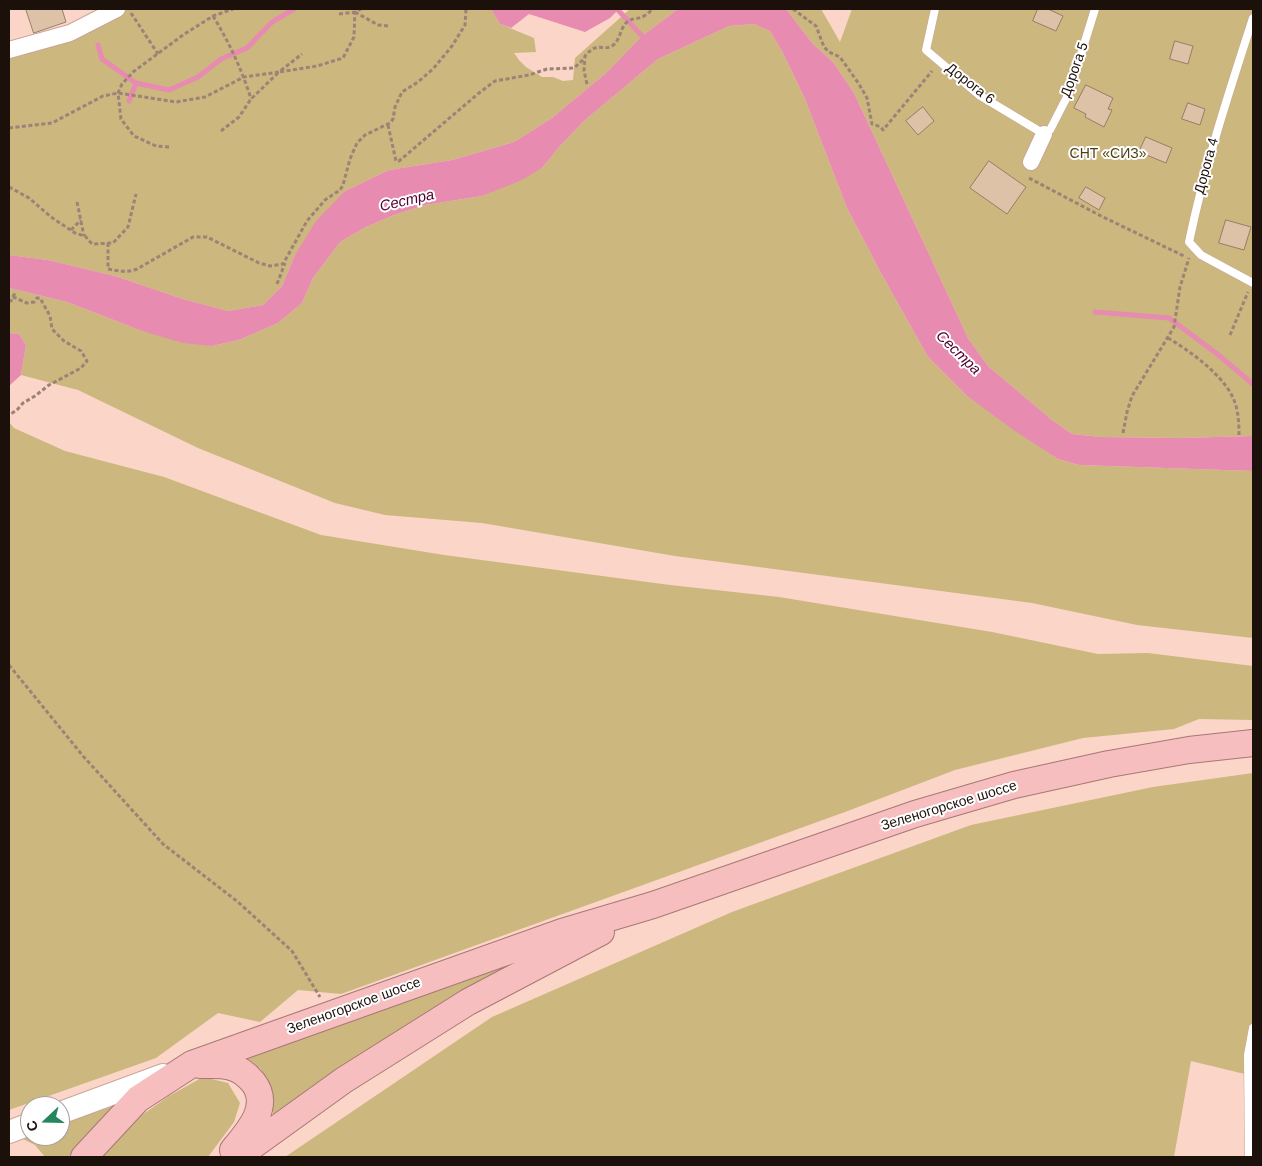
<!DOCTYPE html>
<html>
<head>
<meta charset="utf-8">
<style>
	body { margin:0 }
	#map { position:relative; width:1262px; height:1166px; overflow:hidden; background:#fbd5c7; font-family:Arial,sans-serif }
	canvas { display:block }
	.frame { position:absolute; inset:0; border:10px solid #1c100b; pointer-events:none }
	.north { position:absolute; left:20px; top:1096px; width:50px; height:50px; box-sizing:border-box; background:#fff; border:1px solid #a49f9d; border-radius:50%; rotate:249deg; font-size:14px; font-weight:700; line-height:20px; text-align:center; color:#1c100b }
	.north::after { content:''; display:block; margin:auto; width:18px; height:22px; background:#25855d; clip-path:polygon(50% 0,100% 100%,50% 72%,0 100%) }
</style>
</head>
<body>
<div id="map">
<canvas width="1262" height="1166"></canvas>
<div class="frame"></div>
<div class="north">С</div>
</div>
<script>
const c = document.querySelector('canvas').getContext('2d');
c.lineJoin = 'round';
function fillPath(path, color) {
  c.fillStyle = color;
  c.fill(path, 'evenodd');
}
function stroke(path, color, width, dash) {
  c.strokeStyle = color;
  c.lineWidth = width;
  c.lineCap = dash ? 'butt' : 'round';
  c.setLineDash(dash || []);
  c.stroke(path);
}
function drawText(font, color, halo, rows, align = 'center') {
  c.font = font + ' Arial,sans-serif';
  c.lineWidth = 4;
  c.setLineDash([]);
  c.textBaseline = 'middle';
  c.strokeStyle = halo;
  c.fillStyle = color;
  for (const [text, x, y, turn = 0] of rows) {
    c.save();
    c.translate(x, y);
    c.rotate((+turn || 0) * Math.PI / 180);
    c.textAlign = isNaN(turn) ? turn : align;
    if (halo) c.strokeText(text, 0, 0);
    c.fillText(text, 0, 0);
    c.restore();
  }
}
const green = new Path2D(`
	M 117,9 L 491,9 L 500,24 L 534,38 L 536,52 L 514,53 L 519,60 L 526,67 L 542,77 L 553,77 L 563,81 L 573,80 L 575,58 L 630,9 L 678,9 L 642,36 L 606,73 L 552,118 L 514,142 L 452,160 L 389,170 L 345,191 L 295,255 L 282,286 L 263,305 L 228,311 L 183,299 L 115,276 L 48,260 L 9,255 L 9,50 Z
	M 786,9 L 821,9 L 840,42 L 852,9 L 1253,9 L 1253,436 L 1180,438 L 1101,437 L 1072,434 L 1052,420 L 988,366 L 968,338 L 854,93 L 833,62 L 813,44 Z
	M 754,24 L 770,31 L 783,53 L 805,99 L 847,208 L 881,273 L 928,357 L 967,396 L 1058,459 L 1079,465 L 1253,471 L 1253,638 L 1137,625 L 1032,603 L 675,556 L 482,523 L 385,515 L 335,503 L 198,448 L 78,390 L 21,375 L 26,345 L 19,334 L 9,333 L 9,288 L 67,302 L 142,331 L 212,346 L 239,340 L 278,323 L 302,303 L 313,278 L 340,242 L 366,227 L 394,215 L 425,205 L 482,196 L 542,168 L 561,145 L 585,120 L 658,59 L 729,26 Z
	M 9,422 L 14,428 L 65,451 L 164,477 L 321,535 L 444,555 L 670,585 L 779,597 L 992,632 L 1098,654 L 1148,653 L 1253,666 L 1253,720 L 1199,719 L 1174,729 L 1083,738 L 955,770 L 845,812 L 341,994 L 298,990 L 260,1022 L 218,1013 L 156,1058 L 9,1110 Z
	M 1253,773 L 1253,1076 L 1191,1061 L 1174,1157 L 285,1157 L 492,1017 L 732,912 L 971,825 L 1153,787 Z
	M 604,923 L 369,1053 L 273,1114 L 273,1095 L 261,1069 L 246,1057 Z
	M 203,1077 L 228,1083 L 240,1103 L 234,1122 L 208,1157 L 101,1157 L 142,1115 L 169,1096 Z
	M 131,1095 L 68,1157 L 45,1157 L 35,1145 L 19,1137 L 60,1136 L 60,1121 Z`);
const water = new Path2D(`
	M 491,9 L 619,9 L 610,18 L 585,32 L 529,14 L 511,28 L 500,24 Z
	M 678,9 L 786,9 L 813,44 L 833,62 L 854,93 L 968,338 L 988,366 L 1052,420 L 1072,434 L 1101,437 L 1180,438 L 1253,436 L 1253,471 L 1079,465 L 1058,459 L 1015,431 L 967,396 L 928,357 L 881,273 L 847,208 L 805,99 L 783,53 L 770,31 L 754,24 L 729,26 L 658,59 L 585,120 L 561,145 L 542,168 L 522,180 L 482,196 L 425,205 L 394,215 L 366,227 L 340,242 L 313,278 L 302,303 L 278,323 L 239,340 L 212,346 L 183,343 L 142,331 L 67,302 L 9,288 L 9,255 L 48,260 L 115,276 L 183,299 L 228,311 L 263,305 L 282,286 L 295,255 L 316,221 L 345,191 L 389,170 L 452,160 L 514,142 L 552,118 L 606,73 L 642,36 Z
	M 9,333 L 19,334 L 26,345 L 21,375 L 9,386 Z`);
const stream = new Path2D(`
	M 618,10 L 642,36
	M 98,45 L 102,59 L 136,83
	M 129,101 L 136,83 L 169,90 L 198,77 L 221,59 L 247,48 L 272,22 L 294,9
	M 1095,312 L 1169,318 L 1216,353 L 1253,384`);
const building = new Path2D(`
	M 26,9 L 62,9 L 66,22 L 34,33 Z
	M 1038,9 L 1048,9 L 1063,16 L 1056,31 L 1033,21 Z
	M 1175,41 L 1193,46 L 1188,64 L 1170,59 Z
	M 1086,85 L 1113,98 L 1108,109 L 1112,110 L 1104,127 L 1085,117 L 1086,114 L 1074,108 Z
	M 1188,103 L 1205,109 L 1200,125 L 1182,119 Z
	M 923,107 L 934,121 L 918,135 L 906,121 Z
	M 1146,137 L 1172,148 L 1166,163 L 1139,152 Z
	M 989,161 L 1026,187 L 1007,214 L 970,188 Z
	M 1086,187 L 1105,198 L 1099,210 L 1079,198 Z
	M 1226,220 L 1251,227 L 1244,250 L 1219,243 Z`);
const path = new Path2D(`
	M 793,9 L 816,26 L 824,47 L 829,52 L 840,57 L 859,84 L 867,98 L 872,124 L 881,127 L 883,130 L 932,71
	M 355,12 L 378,25 L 388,26
	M 131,13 L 158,54
	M 339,14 L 355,12 L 361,9
	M 213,16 C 229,42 242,70 251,99
	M 587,84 L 584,71 L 585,56 C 599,40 601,52 612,46 C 620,41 620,29 626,23 C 632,17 637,20 644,16 C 647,15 650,11 653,9
	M 388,125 L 396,161 L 399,161 L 479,93 L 495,81 L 529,75 L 547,69 L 574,68 L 584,59
	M 9,128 L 52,123 L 103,96 L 118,93 L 176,102 L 205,97 L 244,77 L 279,72 L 302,54
	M 221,131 L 239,117 L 251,99 L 279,72 L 317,66 L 343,58 L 354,37 L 355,9
	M 169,147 L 156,146 L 134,136 L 121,119 L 118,93 L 122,84 L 133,72 L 183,35 L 213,16 L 233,9
	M 1029,178 L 1101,216 L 1184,256
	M 9,187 L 29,198 L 51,217 L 75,233 L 85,236 L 92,244 L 113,243 L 128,227 L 136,194
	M 77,202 L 84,236
	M 71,230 L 81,220
	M 108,243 L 108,269 C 119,271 127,273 137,269 L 193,237 L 207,237 L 259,263 L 270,266 L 283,264 L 307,221 L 325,200 L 340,190 L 343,185 L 350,159 L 357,143 L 365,135 L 390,123 L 393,119 L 395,107 L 402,92 L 418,82 L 433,69 L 452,46 L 465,25 L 466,9
	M 277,284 L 285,263
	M 13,297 L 16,291
	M 9,300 L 11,301 L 13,297 L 27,303 L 34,302 L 37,298 L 40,298 L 50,316 L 52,329 L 64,341 L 81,351 L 87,361 L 81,368 L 49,385 L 35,396 L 23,403 L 17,410 L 9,415
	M 1230,335 L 1248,292
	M 1168,338 C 1190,351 1216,370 1230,392 C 1238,405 1239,420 1239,435
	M 1123,433 L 1127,412 L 1132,396 L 1174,327 L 1180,287 L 1189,258
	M 9,665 L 83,756 L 163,844 L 238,902 L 292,951 L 320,997`);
const service = new Path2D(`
	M 935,9 L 926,50 L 979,95 L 1044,134 L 1050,130 L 1069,93 L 1095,9
	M 1253,18 C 1229,92 1205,165 1189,242 L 1201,255 L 1253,283
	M 1249,1157 L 1248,1055 L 1253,1028`);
const minor = new Path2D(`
	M 9,50 L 70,33 L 117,9
	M 1031,162 L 1044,134`);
const secondary = new Path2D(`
	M 60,1113 L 163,1075
	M 9,1132 L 30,1124`);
const trunk = new Path2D(`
	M 200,1065 C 210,1065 222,1064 231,1067 C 240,1069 248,1076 253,1082 C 272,1106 248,1132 233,1150
	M 84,1157 L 138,1099 L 192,1064 L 562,932 L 653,905 L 915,814 L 1014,785 L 1109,764 L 1189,750 L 1253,743
	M 237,1157 L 344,1080 L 468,1002 L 601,932`);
const streetNames = [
	["Дорога 5",1075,70,-71],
	["Дорога 6",970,84,38],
	["Дорога 4",1207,166,-75],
	["Зеленогорское шоссе",949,806,-17],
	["Зеленогорское шоссе",354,1006,-20]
];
const parkNames = [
	["СНТ «СИЗ»",1108,154]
];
const waterNames = [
	["Сестра",407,201,-13],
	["Сестра",958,353,44]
];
fillPath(green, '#ccb77e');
fillPath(water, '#e78bb1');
stroke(stream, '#e78bb1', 5);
fillPath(building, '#ddc2a8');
stroke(building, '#977e66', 1);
stroke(service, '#c9a698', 9);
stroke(minor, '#c9a698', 18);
stroke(secondary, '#c9a698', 24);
stroke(trunk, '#a87776', 28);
stroke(path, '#9d8277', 3, [4, 2.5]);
stroke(service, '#fff', 8);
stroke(minor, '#fff', 16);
stroke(secondary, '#fff', 22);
stroke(trunk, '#f6bebf', 26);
drawText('14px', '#1c100b', '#fff', streetNames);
drawText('14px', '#4f4018', '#fff', parkNames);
drawText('italic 15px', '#52002e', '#fff', waterNames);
</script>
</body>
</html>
